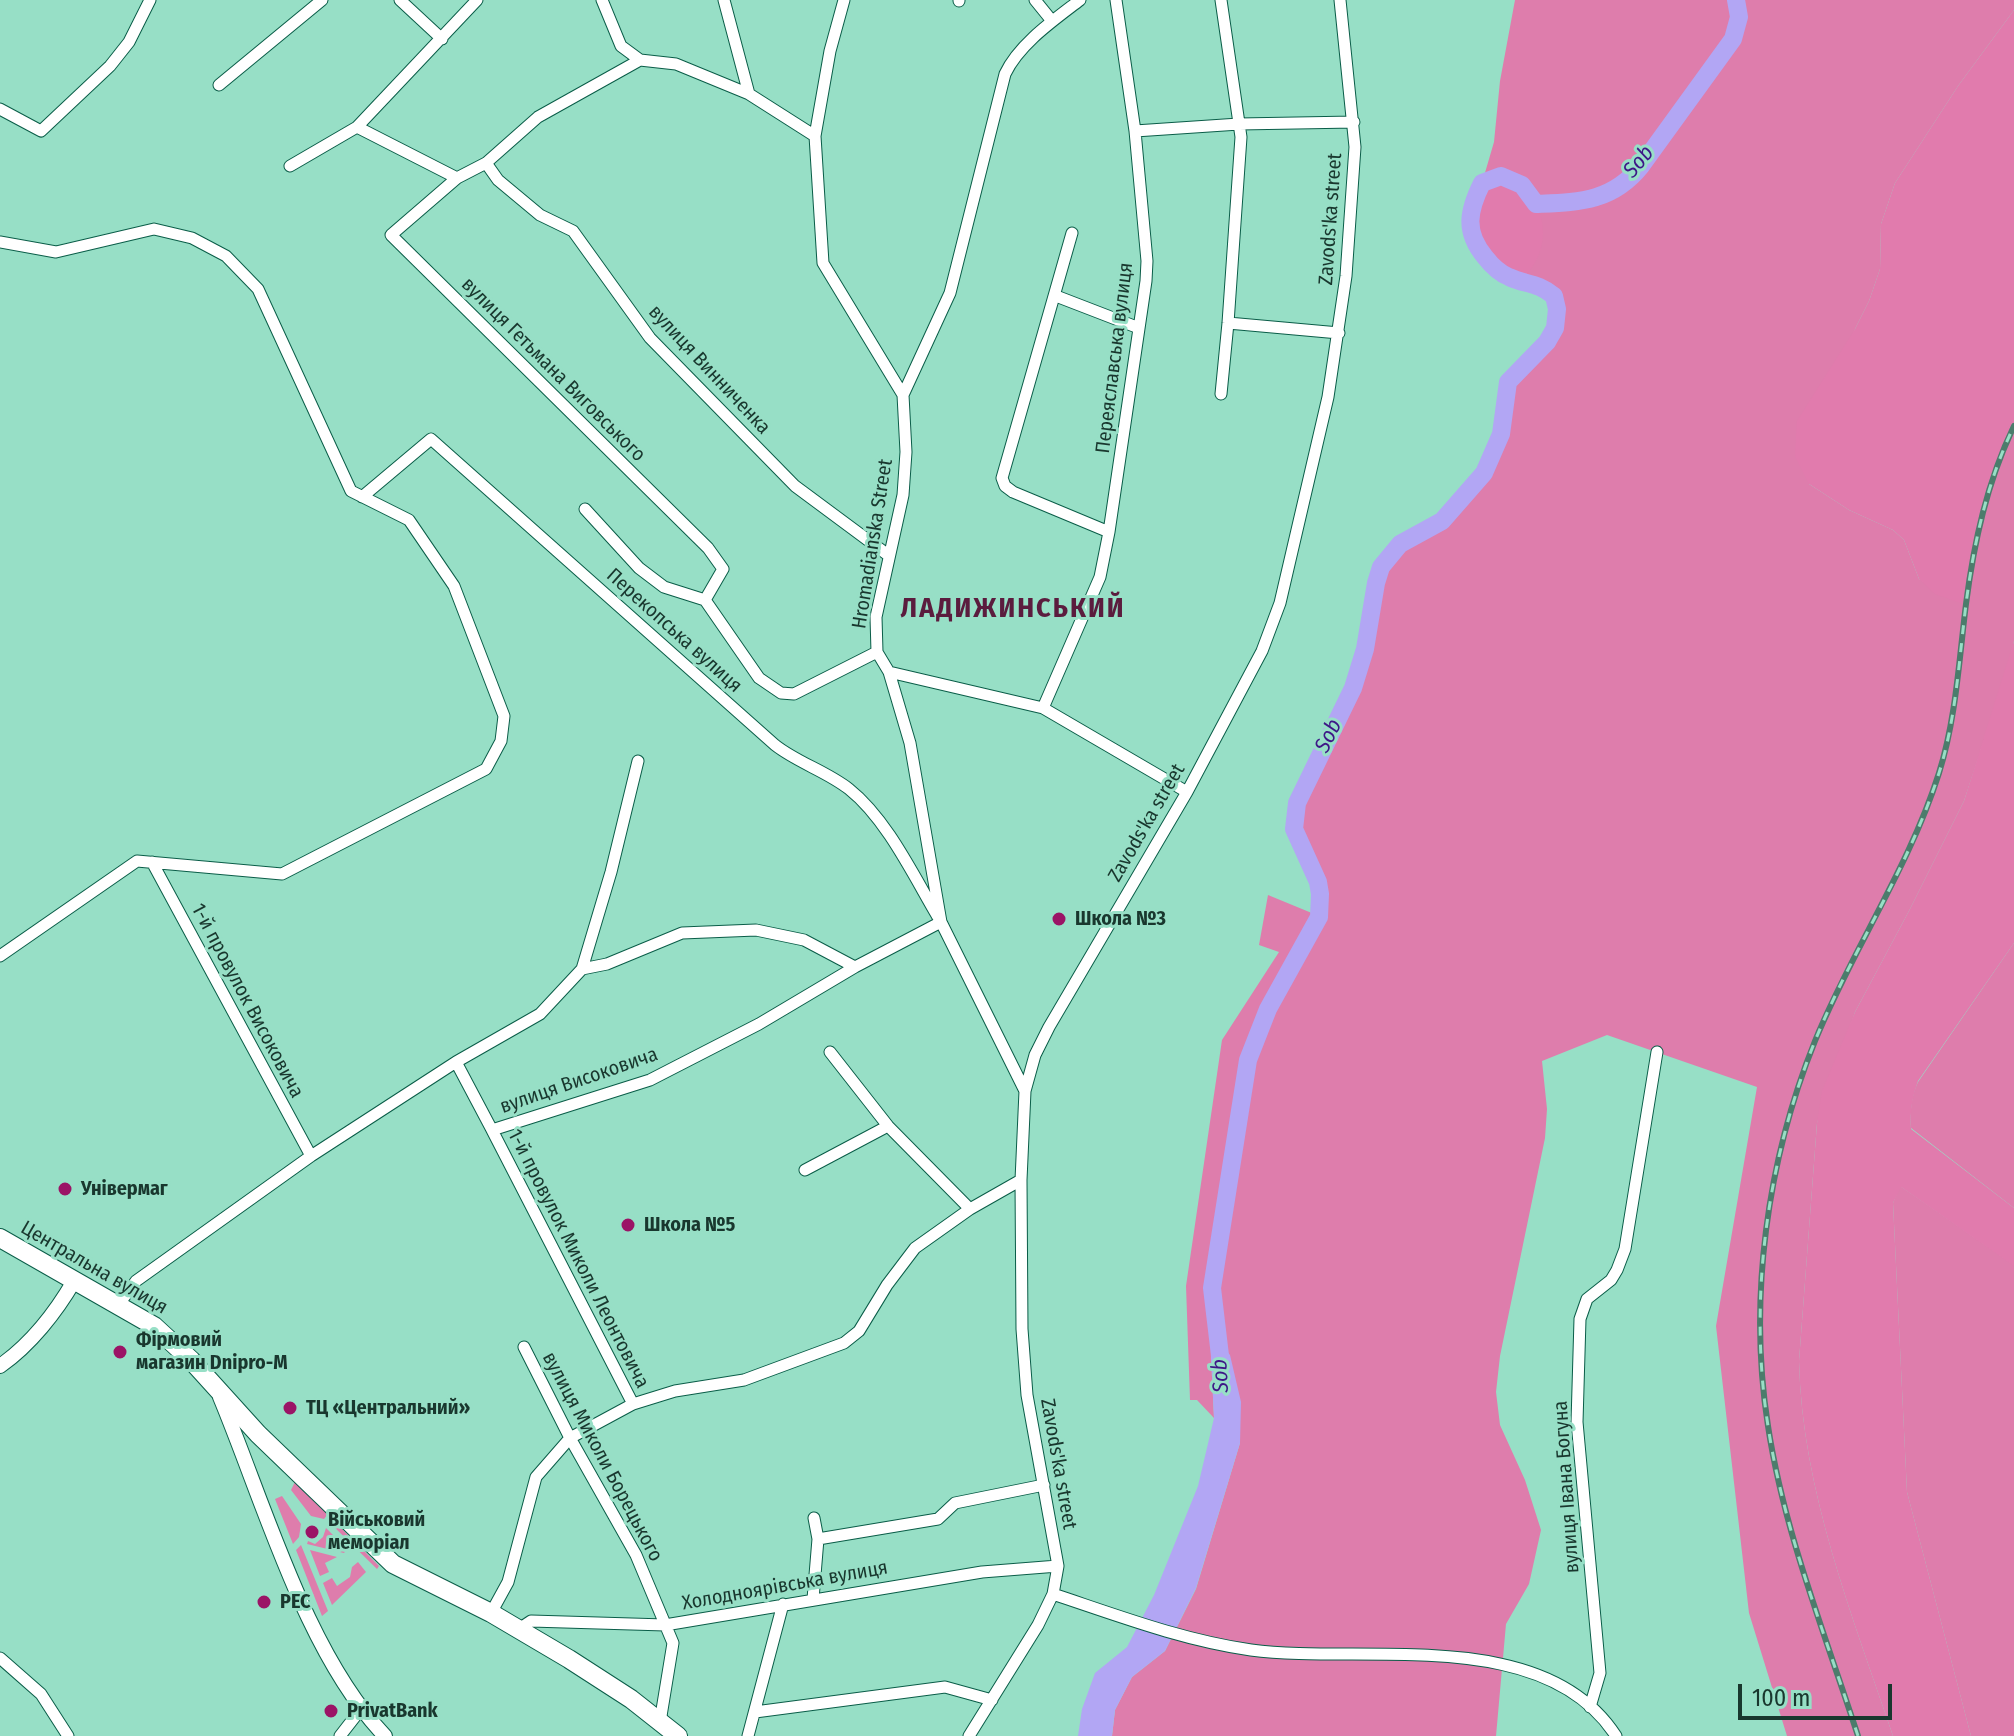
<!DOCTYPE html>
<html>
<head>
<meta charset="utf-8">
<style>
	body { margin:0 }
	#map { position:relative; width:2014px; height:1736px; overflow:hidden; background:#97dfc6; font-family:"Fira Sans Condensed",sans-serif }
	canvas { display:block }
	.scale { position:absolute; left:1738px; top:1684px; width:154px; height:36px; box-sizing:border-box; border:4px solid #19372e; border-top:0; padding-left:10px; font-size:24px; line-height:28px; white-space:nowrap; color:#19372e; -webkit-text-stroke:6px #97dfc6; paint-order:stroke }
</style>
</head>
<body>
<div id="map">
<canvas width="2014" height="1736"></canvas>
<div class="scale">100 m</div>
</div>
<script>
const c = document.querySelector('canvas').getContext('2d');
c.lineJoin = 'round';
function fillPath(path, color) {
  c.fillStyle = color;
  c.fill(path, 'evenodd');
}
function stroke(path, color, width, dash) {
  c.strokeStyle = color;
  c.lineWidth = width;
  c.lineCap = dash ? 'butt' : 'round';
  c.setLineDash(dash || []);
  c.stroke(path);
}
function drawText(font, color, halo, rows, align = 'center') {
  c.font = font + ' "Fira Sans Condensed",sans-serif';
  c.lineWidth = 6;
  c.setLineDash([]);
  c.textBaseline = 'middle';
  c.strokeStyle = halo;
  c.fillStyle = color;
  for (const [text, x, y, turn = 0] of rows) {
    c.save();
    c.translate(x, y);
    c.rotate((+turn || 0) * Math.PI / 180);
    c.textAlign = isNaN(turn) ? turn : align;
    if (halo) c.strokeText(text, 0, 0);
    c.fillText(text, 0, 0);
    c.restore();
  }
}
const green = new Path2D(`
	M 1515,0 L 2014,0 L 2014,10 L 1958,86 L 1895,183 L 1881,224 L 1880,269 L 1869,301 L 1855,329 L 1809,484 L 1849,510 L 1893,530 L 1904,540 L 1919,579 L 1966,604 L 1977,534 L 1987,496 L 2014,426 L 2014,641 L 2009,663 L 1964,801 L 1910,909 L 1855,1012 L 1817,1123 L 1799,1361 C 1802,1491 1852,1614 1893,1736 L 1787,1736 L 1749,1613 L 1716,1326 L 1757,1087 L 1607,1035 L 1542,1061 L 1547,1109 L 1545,1138 L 1500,1356 L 1496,1392 L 1500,1425 L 1525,1480 L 1541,1530 L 1529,1584 L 1506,1624 L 1496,1736 L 1112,1736 L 1115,1710 L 1132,1677 L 1165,1651 L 1196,1589 L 1240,1443 L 1218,1342 L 1211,1356 L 1214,1418 L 1197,1400 L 1190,1400 L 1186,1286 L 1222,1040 L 1279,952 L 1259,945 L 1268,895 L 1319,916 C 1324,871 1293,854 1294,818 C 1295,788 1339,723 1352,690 C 1357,677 1362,663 1365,650 C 1372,619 1369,583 1389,556 C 1400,540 1418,537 1434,527 C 1454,515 1471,492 1484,474 C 1494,459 1501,441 1503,423 C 1505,408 1502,389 1512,376 C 1533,349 1569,337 1554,296 L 1531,282 L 1519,281 L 1527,275 L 1491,179 L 1482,183 L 1494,142 L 1500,81 Z
	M 2014,943 L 2014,1208 L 1911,1128 C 1910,1111 1911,1097 1918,1082 Z
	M 1900,1186 L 2014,1265 L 2014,1736 L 1971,1736 L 1907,1492 L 1893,1203 Z
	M 295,1482 L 328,1514 L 324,1519 L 311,1516 L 291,1490 Z
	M 282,1496 L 301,1524 L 299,1537 L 293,1544 L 275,1499 Z
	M 331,1518 L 379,1566 L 377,1569 L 328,1521 Z
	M 326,1528 L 347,1549 L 344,1553 L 307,1544 L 308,1541 L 315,1544 L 323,1537 Z
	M 301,1545 L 328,1611 L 322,1616 L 296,1550 Z
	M 310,1550 L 337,1557 L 325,1563 L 329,1572 L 320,1576 Z
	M 358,1562 L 366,1572 L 332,1605 L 323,1583 L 332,1578 L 337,1586 L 350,1577 L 352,1567 Z`);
const forest = new Path2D(`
	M 2014,10 L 2014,426 L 1987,496 L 1977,534 L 1966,605 L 1935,594 L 1919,579 L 1904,540 L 1893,530 L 1849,510 L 1809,484 L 1795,456 L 1797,421 L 1855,329 L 1869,301 L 1880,269 L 1881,224 L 1895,183 L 1958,86 Z
	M 1501,176 C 1548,190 1558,251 1519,281 C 1470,263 1460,228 1482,183 Z
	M 2014,641 L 2014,943 L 1918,1081 C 1912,1098 1910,1111 1911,1129 L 2014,1208 L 2014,1266 L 1901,1187 L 1893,1203 L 1907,1492 L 1971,1736 L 1893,1736 C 1852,1614 1802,1491 1799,1361 L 1817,1123 L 1822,1091 L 1855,1012 L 1910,909 L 1964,801 Z`);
const water = new Path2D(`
	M 1219,1342 L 1230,1355 L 1241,1402 L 1240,1443 L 1196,1588 L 1165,1651 L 1132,1677 L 1115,1710 L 1112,1736 L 1078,1736 L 1082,1709 L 1095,1673 L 1127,1647 L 1154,1595 L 1198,1486 L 1214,1418 L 1211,1356 Z`);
const river = new Path2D(`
	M 1221,1364 L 1212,1288 L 1248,1060 L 1268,1009 L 1319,917 L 1320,894 L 1318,882 L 1294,829 L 1297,803 L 1353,688 L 1365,649 L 1376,583 L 1381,567 L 1400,544 L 1442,521 L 1484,473 L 1501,434 L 1508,382 L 1547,342 L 1555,328 L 1557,309 L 1554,296 C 1537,282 1526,285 1509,277 C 1499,273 1492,266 1485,257 C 1464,232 1468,211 1482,183 L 1501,176 L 1522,185 L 1536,204 C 1579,202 1612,202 1641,166 L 1733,39 L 1739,17 L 1736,0`);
const minor = new Path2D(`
	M 400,0 L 442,39
	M 602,0 L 621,46 L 640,60
	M 724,0 L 749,94
	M 844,0 L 830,51 L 815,136 L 823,263 L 903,395 L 906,452 L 903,495 L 876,617 L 877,652 L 889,672 L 910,743 L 941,922 L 1025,1091
	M 1035,0 L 1052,21
	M 959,1 L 959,0
	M 219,85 L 322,0
	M 0,109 L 41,131 L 110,66 L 129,42 L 150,0
	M 357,127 L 457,178
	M 1135,131 L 1239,124 L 1354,122
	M 486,163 L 498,180 L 540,215 L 573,231 L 650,338 L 795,486 L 888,555
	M 290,166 L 357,127 L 477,0
	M 1072,233 L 1002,478 L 1005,486 L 1013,492 L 1109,532
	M 0,242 L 56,252 L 154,229 L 192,238 L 226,256 L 258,289 L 351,491 L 409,520 L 454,586 L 504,716 L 501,741 L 486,769 L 282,874 L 137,861 L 0,956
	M 1056,296 L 1139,328
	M 1228,323 L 1339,333
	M 1221,394 L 1228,323 L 1241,137 L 1221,0
	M 903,395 L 950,293 L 1005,74 C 1019,44 1054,20 1080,0
	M 585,509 L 639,568 L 664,587 L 705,600 L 759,678 L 781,693 L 794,694 L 877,652
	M 705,600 L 723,569 L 708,548 L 391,235 L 457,178 L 486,163 L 538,117 L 640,60 L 676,64 L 749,94 L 815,136
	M 889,672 L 1043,708 L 1187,792
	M 1043,708 L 1100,577 L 1109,532 L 1146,281 L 1147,261 L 1135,131 L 1116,0
	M 152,862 L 311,1156
	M 582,969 L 611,872 L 638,761
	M 830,1052 L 888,1126 L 970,1209
	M 456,1062 L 540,1014 L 582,969 L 607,964 L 682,933 L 756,930 L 804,940 L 855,967
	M 492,1130 L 633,1404
	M 805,1170 L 888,1126
	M 119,1304 L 136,1281 L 311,1156 L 456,1062 L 492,1130 L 650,1080 L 759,1024 L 855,967 L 941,922 C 915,879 888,820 849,789 C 826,771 798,763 775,745 L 431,439 L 362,497
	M 524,1347 L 570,1438 L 636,1555 L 673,1643 L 660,1722
	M 818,1539 L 938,1519 L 955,1503 L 1044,1485
	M 1053,1594 C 1119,1616 1182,1640 1251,1650 C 1362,1665 1544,1624 1616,1736
	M 813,1599 L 818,1539 L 814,1518
	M 491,1613 L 508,1582 L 536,1477 L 570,1438 L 633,1404 L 675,1391 L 744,1380 L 844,1343 L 859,1331 L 887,1285 L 915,1248 L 970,1209 L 1021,1180
	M 519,1629 L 531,1621 L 665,1625 L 982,1572 L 1058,1566
	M 0,1658 L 41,1694 L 68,1736
	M 1590,1707 L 1600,1673 L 1577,1422 L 1580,1319 L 1587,1299 L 1611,1280 L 1617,1270 L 1625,1249 L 1657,1052
	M 755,1712 L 945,1687 L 992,1700
	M 340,1736 L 361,1709
	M 748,1736 L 783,1604
	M 969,1736 L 1038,1625 L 1053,1594 L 1058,1566 L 1027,1395 L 1022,1329 L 1021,1180 L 1025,1091 L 1035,1055 L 1049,1027 L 1187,792 L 1262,651 L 1280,603 L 1328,397 L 1346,276 L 1355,147 L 1340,0`);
const tertiary = new Path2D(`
	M 0,1366 C 30,1345 56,1312 74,1281
	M 220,1397 C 264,1502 306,1654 385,1736`);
const trunk = new Path2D(`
	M 0,1238 L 154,1326 L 191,1360 L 258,1434 L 393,1564 L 491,1613 L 569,1659 L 631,1699 L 678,1736`);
const rail = new Path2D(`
	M 1858,1736 C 1825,1634 1784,1532 1768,1426 C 1748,1299 1767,1160 1815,1041 C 1852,950 1909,868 1939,773 C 1956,719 1959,660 1966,604 C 1974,542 1987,482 2014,426`);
const markers = [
	[1059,919,8,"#9b1466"],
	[65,1189,8,"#9b1466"],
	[628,1225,8,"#9b1466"],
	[120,1352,8,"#9b1466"],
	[290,1408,8,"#9b1466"],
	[312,1532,8,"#9b1466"],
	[264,1602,8,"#9b1466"],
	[331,1711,8,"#9b1466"]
];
const streetNames = [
	["Zavods'ka street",1331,219,-86],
	["Переяславська вулиця",1115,358,-83],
	["вулиця Гетьмана Виговського",553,370,45],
	["вулиця Винниченка",709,370,47],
	["Hromadianska Street",873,544,-81],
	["Перекопська вулиця",674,631,42],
	["Zavods'ka street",1147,823,-60],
	["1-й провулок Високовича",247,1001,62],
	["вулиця Високовича",579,1081,-19],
	["1-й провулок Миколи Леонтовича",578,1259,63],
	["Центральна вулиця",94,1268,30],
	["вулиця Миколи Борецького",602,1457,62],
	["Zavods'ka street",1058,1464,80],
	["вулиця Івана Богуна",1567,1487,-94],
	["Холодноярівська вулиця",785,1586,-10]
];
const poiNames = [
	["Школа №3",1075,919],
	["Універмаг",81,1189],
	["Школа №5",644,1225],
	["Фірмовий",136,1340],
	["магазин Dnipro-M",136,1363],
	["ТЦ «Центральний»",306,1408],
	["Військовий",328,1520],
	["меморіал",328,1543],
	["РЕС",280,1602],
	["PrivatBank",347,1711]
];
const waterNames = [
	["Sob",1639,162,-51],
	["Sob",1329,736,-64],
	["Sob",1221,1376,-93]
];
const districtNames = [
	["ЛАДИЖИНСЬКИЙ",1013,609]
];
fillPath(green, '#de7dac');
fillPath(forest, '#e17bad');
fillPath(water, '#b2a6f4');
stroke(river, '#b2a6f4', 18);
stroke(minor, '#0a5d48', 13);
stroke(tertiary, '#0a5d48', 16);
stroke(trunk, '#0a5d48', 20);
stroke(minor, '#fff', 11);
stroke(tertiary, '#fff', 14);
stroke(trunk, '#fff', 18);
stroke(rail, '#4c7c6c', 6);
stroke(rail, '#97dfc6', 3, [9]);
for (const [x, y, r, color] of markers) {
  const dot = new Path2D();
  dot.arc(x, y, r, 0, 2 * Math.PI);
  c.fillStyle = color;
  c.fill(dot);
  stroke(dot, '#97dfc6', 3);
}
drawText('20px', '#19372e', '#97dfc6', streetNames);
drawText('bold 20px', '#19372e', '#97dfc6', poiNames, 'left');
drawText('italic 22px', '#3e1787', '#97dfc6', waterNames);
c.letterSpacing = '2px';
drawText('bold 28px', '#5b1c3e', '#97dfc6', districtNames);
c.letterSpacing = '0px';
</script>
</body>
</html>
